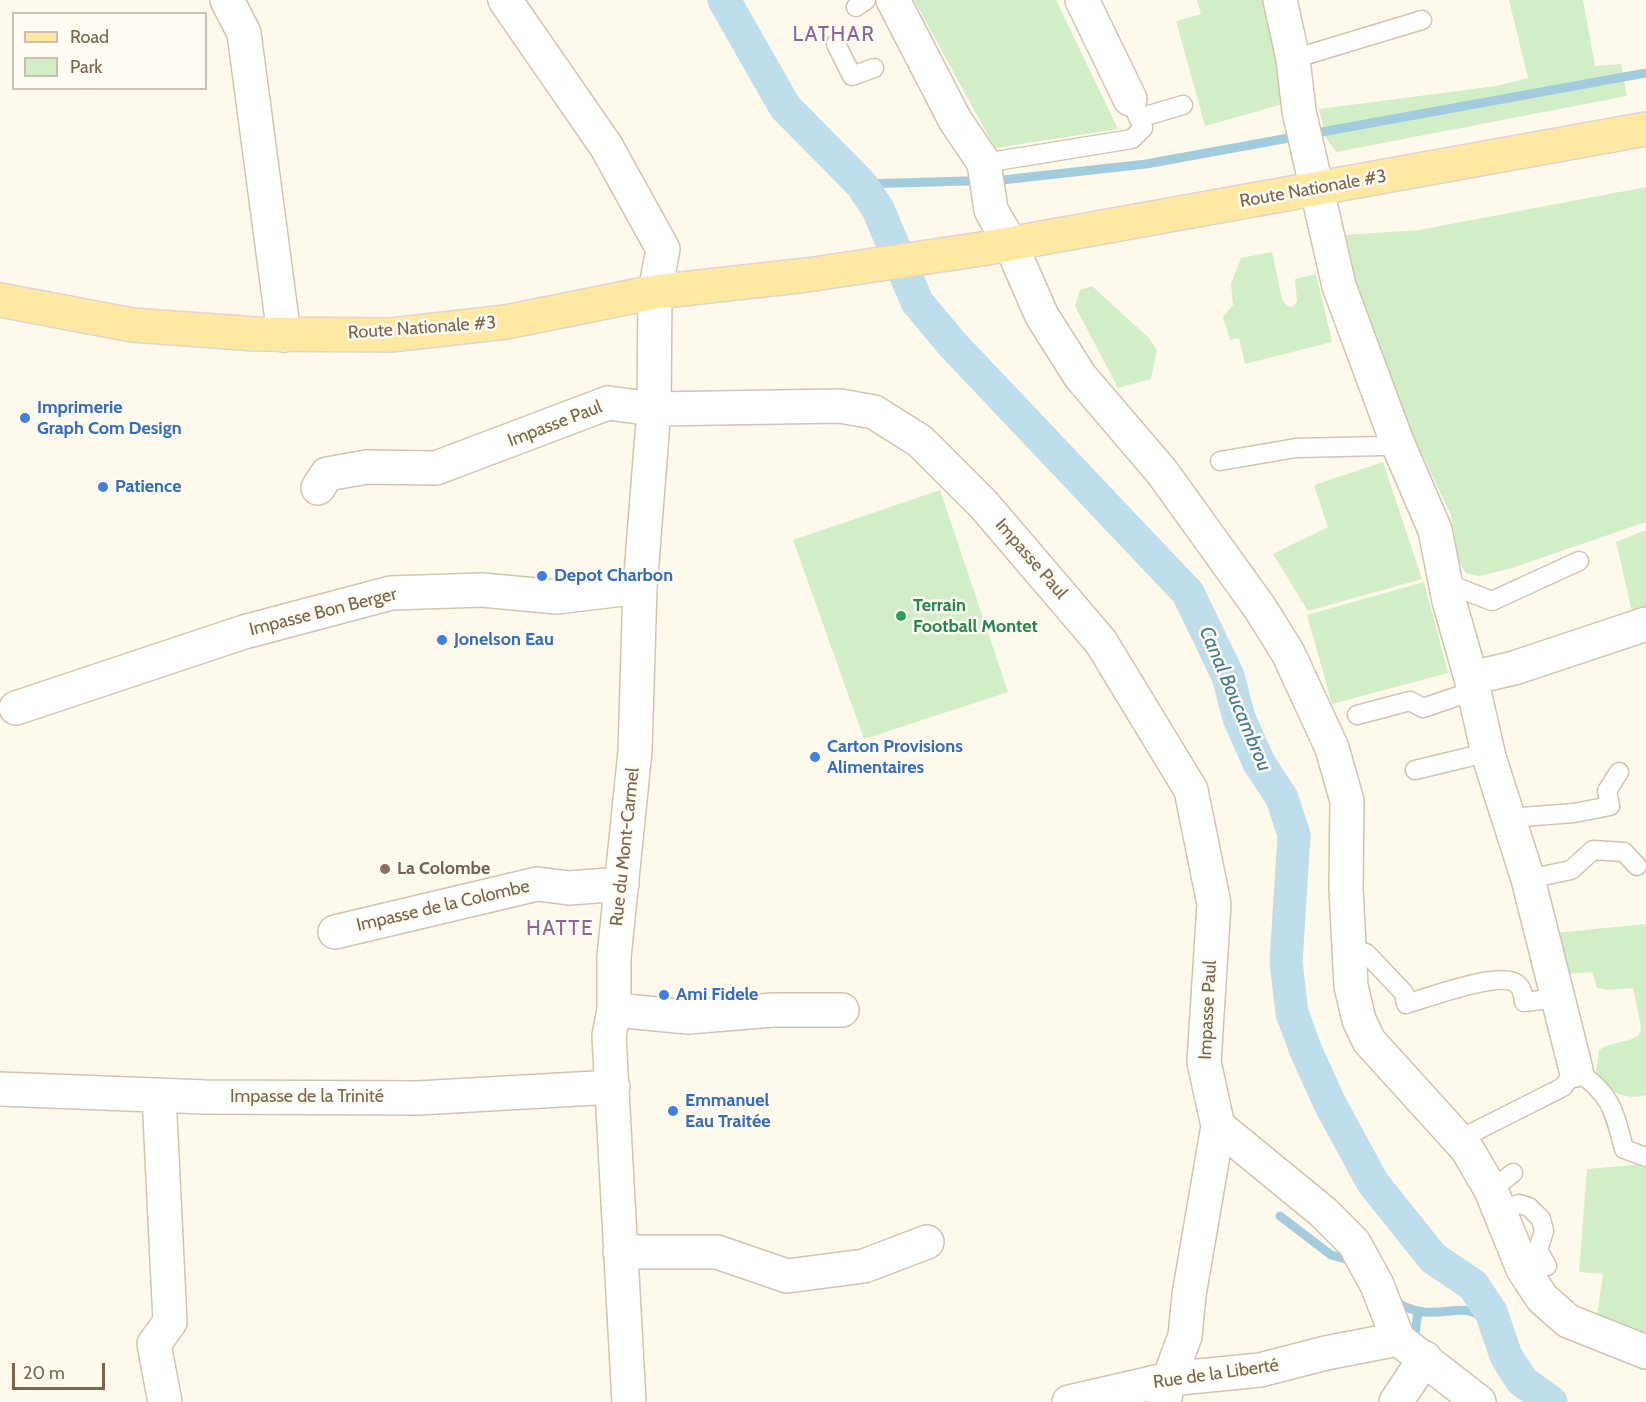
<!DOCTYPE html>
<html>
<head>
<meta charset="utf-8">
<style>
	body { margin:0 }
	#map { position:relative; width:1646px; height:1402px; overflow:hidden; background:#fef9eb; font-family:Cabin,sans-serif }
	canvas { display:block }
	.legend { position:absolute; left:12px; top:12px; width:195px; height:78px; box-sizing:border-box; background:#fffcf3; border:2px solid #cbbfb0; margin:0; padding:8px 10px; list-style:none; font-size:18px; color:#7c634b }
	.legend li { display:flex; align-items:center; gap:12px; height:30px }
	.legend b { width:30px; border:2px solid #cbbfb0 }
	.scale { position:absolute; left:12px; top:1363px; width:93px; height:27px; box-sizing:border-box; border:3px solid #7c634b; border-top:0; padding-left:8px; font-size:18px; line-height:21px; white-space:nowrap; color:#7c634b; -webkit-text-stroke:4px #fffcf3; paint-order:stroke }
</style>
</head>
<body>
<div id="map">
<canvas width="1646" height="1402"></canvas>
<ul class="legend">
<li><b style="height:8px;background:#ffe8a1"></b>Road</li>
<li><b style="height:16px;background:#d2eec7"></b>Park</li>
</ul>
<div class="scale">20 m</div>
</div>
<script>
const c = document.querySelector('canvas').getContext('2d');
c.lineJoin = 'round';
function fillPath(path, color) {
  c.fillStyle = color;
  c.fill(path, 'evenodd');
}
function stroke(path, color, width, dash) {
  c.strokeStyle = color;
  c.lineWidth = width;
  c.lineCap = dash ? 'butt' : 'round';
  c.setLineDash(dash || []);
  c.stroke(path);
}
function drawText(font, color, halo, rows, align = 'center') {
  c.font = font + ' Cabin,sans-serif';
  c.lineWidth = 5;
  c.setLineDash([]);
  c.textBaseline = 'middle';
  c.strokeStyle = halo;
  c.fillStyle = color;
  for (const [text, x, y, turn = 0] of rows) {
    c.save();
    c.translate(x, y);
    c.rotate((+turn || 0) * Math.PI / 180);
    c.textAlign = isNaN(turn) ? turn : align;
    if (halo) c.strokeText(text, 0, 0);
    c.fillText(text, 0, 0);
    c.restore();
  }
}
const green = new Path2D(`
	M 914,0 L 1056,0 L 1118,129 L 995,148 Z
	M 1197,0 L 1268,0 L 1287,103 L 1205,126 L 1176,21 L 1201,14 Z
	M 1509,0 L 1583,0 L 1595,66 L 1621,64 L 1627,96 L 1336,152 L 1326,138 L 1319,109 L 1496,86 L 1528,78 Z
	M 1646,187 L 1646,522 L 1512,568 L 1480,576 L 1466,573 L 1459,562 L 1451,515 L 1410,429 L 1349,272 L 1344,235 L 1419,230 Z
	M 1272,252 L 1282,299 L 1287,306 L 1293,307 L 1297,301 L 1295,279 L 1316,274 L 1332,342 L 1245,364 L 1239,338 L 1230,340 L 1223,317 L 1233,305 L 1231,284 L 1241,258 Z
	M 1092,286 L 1149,338 L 1157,350 L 1151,379 L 1118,388 L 1075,306 L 1080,290 Z
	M 1383,462 L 1422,579 L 1308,611 L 1273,554 L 1328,527 L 1314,485 Z
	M 940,490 L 1008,692 L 864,739 L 793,540 Z
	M 1646,530 L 1646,614 L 1633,616 L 1616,542 Z
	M 1424,582 L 1448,673 L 1332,704 L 1307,615 Z
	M 1646,924 L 1646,1095 C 1626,1101 1607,1092 1596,1075 L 1599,1050 C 1611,1041 1627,1044 1639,1035 L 1641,1027 L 1633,988 L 1607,990 L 1597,988 L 1592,972 L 1566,974 L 1554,933 Z
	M 1645,1164 L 1646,1167 L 1646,1333 L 1596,1322 L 1603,1274 L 1579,1272 L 1587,1169 Z`);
const stream = new Path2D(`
	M 861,184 L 1002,180 L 1146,164 L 1646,73
	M 1280,1216 L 1331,1255 L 1353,1261
	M 1393,1300 C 1403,1306 1412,1311 1424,1312 C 1460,1314 1467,1299 1497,1330
	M 1414,1342 L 1418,1311`);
const canal = new Path2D(`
	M 724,0 L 785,107 L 861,184 L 878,209 L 917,302 L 953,345 L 1188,593 L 1228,676 L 1239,718 L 1259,763 L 1282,798 L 1294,835 L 1286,962 L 1292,1013 L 1306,1051 L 1330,1104 L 1373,1183 L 1433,1258 L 1473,1285 L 1491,1312 L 1506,1356 L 1522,1381 L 1551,1402`);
const service = new Path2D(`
	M 856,7 L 866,0
	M 836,44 L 852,76 L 874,68
	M 1293,59 L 1422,20
	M 1139,118 L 1183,105
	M 984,163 L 1132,139 L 1143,128 L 1130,99
	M 1220,461 L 1296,448 L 1383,446 L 1397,442
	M 1446,583 L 1492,601 L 1579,561
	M 1357,715 L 1410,701 L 1423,708 L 1473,691
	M 1415,770 L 1473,756 L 1489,757
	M 1509,818 L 1574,813 L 1610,806 L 1607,791 L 1619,772
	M 1528,879 L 1571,870 L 1593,850 L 1624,852 L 1637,866
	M 1348,949 L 1366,953 L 1404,993 L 1406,1004 C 1427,998 1501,970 1517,984 C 1523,989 1523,995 1524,1002 L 1558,998
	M 1458,1140 L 1563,1087 L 1576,1070 C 1611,1094 1614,1110 1624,1149 L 1646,1157
	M 1491,1190 L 1513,1173
	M 1500,1211 L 1519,1204 L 1529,1207 L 1541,1219 L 1544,1231 L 1538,1250 L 1547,1266`);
const minor = new Path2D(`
	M 227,0 L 244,33 L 284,335
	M 505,0 L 606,146 L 663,249 L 655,292 L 654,409 L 640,587 L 635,751 L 614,957 L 614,1010 L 609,1036 L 629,1402
	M 893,0 L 955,120 L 984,163 L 991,210 L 1010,243 L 1042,316 L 1080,376 L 1162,472 L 1260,608 L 1288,653 L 1332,748 L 1347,801 L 1346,888 L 1351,986 L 1359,1020 L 1369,1041 L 1467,1149 L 1491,1190 L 1523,1269 L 1542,1298 L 1568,1321 L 1646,1352
	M 1082,0 L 1130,99
	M 1280,0 L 1293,59 L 1299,111 L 1339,286 L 1397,442 L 1435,530 L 1449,601 L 1471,678 L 1489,757 L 1528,879 L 1576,1070
	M 318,488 L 327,474 L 367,467 L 436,468 L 608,403 L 654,409 L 840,406 L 874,412 L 920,441 L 984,505 L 1101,642 L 1191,790 L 1214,904 L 1204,1062 L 1218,1126 L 1189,1295 L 1185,1336 L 1169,1379 L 1164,1402
	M 1471,678 L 1514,668 L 1646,624
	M 16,708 L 244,632 L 391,593 L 482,590 L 557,597 L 640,587
	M 335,932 L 537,884 L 569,888 L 622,884
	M 614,1010 L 688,1017 L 773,1010 L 842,1010
	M 0,1089 L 205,1097 L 418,1098 L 613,1087
	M 159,1095 L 170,1322 L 154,1344 L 165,1402
	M 1218,1126 L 1323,1212 L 1354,1243 L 1377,1285 L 1398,1339 L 1479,1402
	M 620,1252 L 717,1252 L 787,1276 L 864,1266 L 927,1242
	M 1069,1402 L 1169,1379 L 1260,1370 L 1326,1353 L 1398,1339
	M 1396,1402 L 1425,1358`);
const primary = new Path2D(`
	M 0,300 L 132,325 L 256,334 L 391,335 L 506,322 L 655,292 L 807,275 L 981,249 L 1646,129`);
const markers = [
	[25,418,6,"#3f7fe0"],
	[103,487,6,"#3f7fe0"],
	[542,576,6,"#3f7fe0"],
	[901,616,6,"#2e9e5b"],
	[442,640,6,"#3f7fe0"],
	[815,757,6,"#3f7fe0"],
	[385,869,6,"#8d6e63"],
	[664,995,6,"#3f7fe0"],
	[673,1111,6,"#3f7fe0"]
];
const streetNames = [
	["Route Nationale #3",1313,189,-10],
	["Route Nationale #3",422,328,-4],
	["Impasse Paul",555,424,-21],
	["Impasse Paul",1031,559,49],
	["Impasse Bon Berger",323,612,-14],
	["Rue du Mont-Carmel",625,847,-84],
	["Impasse de la Colombe",443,906,-13],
	["Impasse Paul",1208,1010,-87],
	["Impasse de la Trinité",307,1097],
	["Rue de la Liberté",1216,1374,-8]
];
const shopNames = [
	["Imprimerie",37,408],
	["Graph Com Design",37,429],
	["Patience",115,487],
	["Depot Charbon",554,576],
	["Jonelson Eau",454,640],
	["Carton Provisions",827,747],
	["Alimentaires",827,768],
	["Ami Fidele",676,995],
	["Emmanuel",685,1101],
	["Eau Traitée",685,1122]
];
const leisureNames = [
	["Terrain",913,606],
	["Football Montet",913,627]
];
const educationNames = [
	["La Colombe",397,869]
];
const waterNames = [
	["Canal Boucambrou",1235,699,67]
];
const quarterNames = [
	["LATHAR",834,35],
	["HATTE",560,929]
];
fillPath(green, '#d2eec7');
stroke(stream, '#a2ccdd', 9);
stroke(canal, '#bddeea', 33);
stroke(service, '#d2c3af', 21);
stroke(minor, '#d2c3af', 36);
stroke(primary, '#ddd6d0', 36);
stroke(service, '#fff', 18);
stroke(minor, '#fff', 33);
stroke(primary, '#ffe8a1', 33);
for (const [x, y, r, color] of markers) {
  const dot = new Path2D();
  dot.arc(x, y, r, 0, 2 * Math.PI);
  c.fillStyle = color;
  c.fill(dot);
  stroke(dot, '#fffcf3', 2);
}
drawText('18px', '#7c634b', '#fffcf3', streetNames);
drawText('bold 18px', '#366cbe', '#fffcf3', shopNames, 'left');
drawText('bold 18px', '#27864d', '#fffcf3', leisureNames, 'left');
drawText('bold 18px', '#785e54', '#fffcf3', educationNames, 'left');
drawText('italic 20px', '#427a90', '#fffcf3', waterNames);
c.letterSpacing = '1.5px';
drawText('21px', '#8c6497', '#fffcf3', quarterNames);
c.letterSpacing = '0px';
</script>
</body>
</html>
